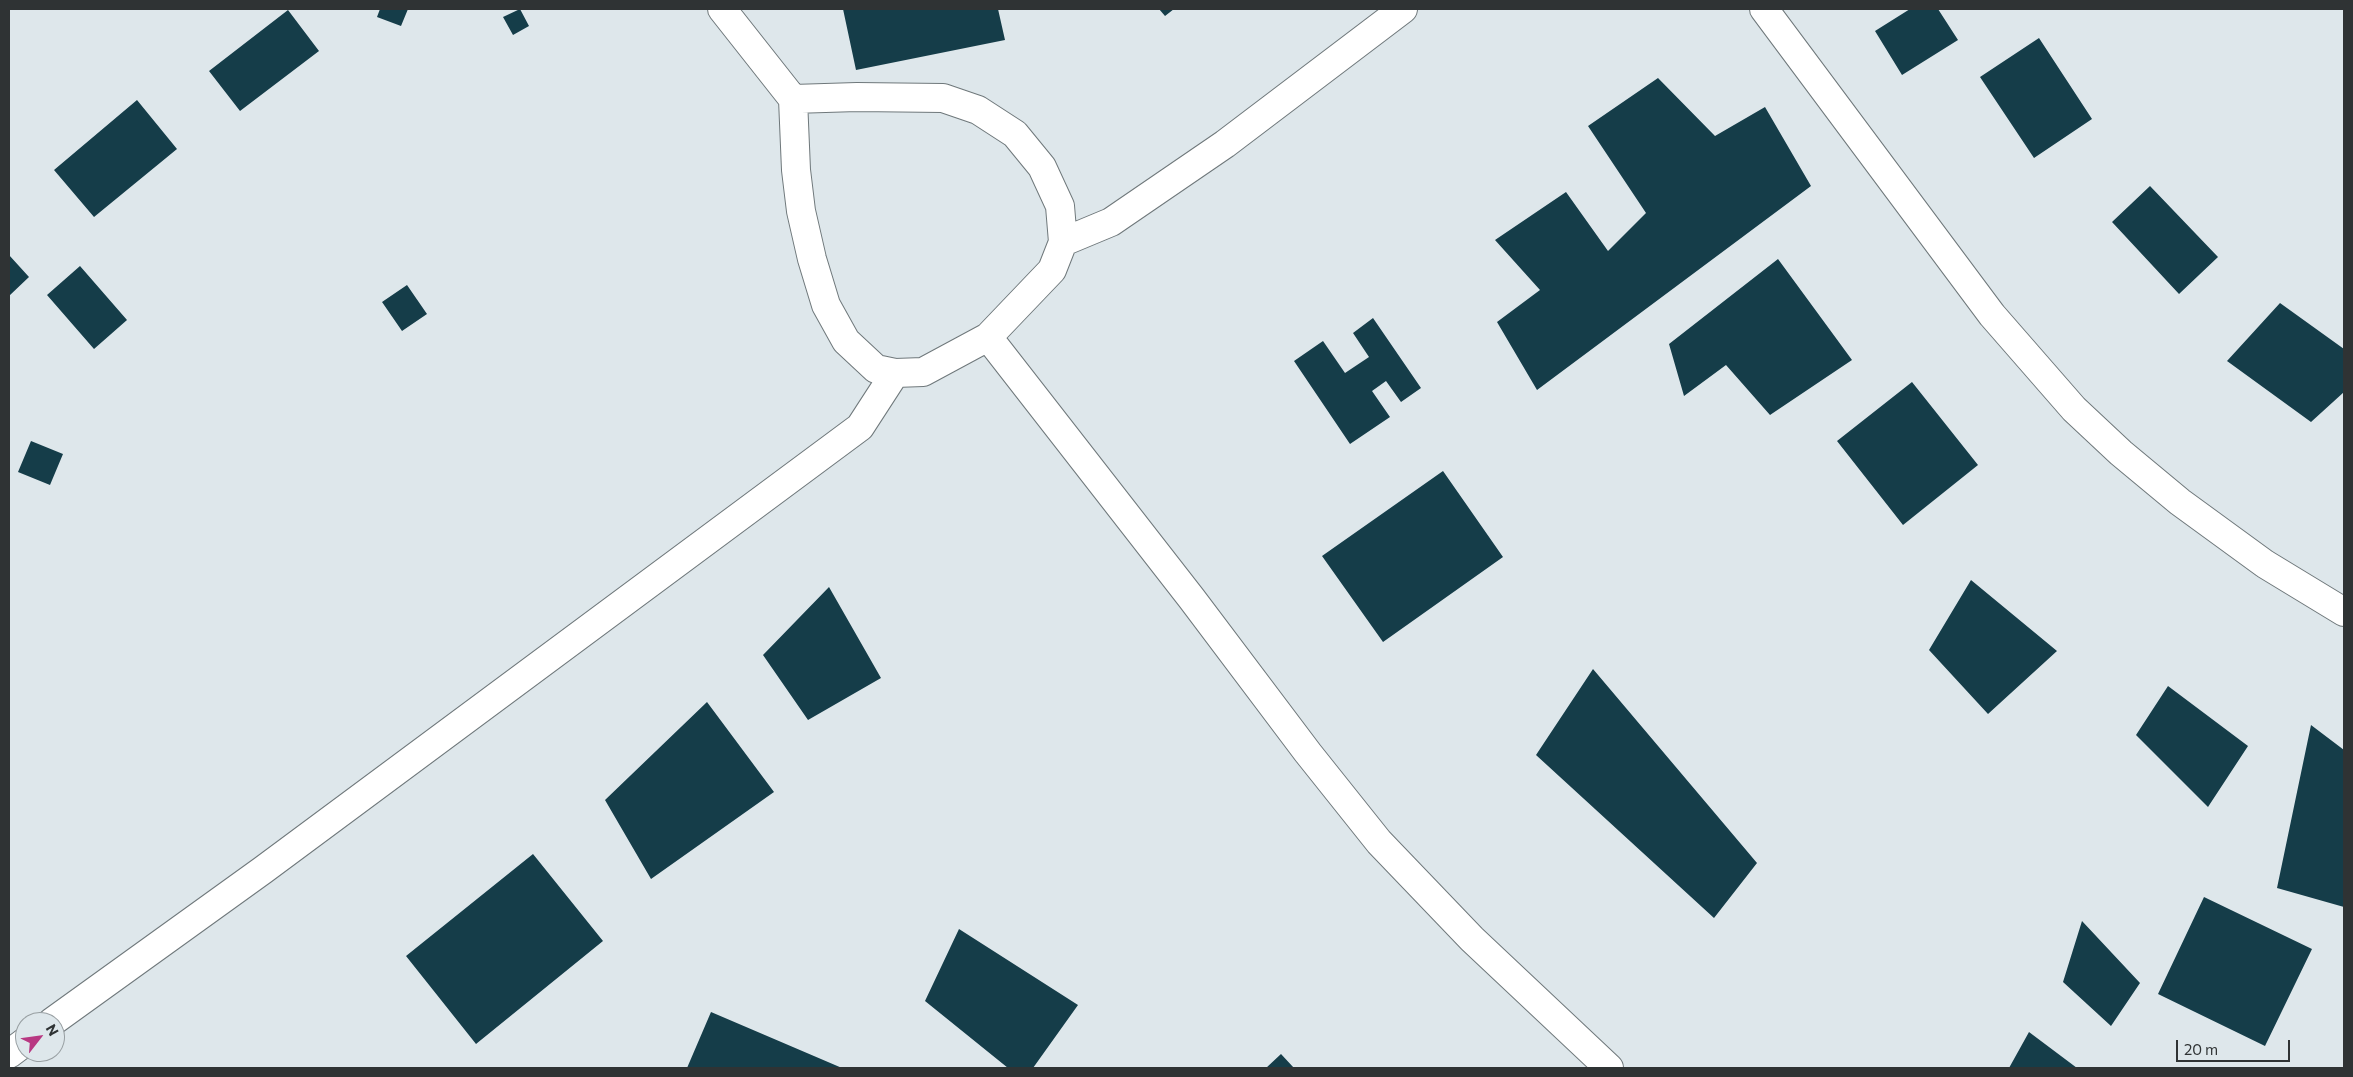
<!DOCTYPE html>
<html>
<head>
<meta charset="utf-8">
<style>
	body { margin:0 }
	#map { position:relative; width:2353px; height:1077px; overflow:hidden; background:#dee7eb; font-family:Commissioner,sans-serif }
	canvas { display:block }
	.frame { position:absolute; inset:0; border:10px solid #2f3334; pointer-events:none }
	.north { position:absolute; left:15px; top:1012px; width:50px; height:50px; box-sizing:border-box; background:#dee7eb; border:1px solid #989fa2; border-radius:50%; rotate:60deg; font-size:14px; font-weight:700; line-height:20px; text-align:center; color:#2f3334 }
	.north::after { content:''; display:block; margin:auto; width:18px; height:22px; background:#b83882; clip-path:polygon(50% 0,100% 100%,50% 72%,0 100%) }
	.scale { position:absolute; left:2176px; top:1040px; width:114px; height:22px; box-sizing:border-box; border:2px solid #2f3334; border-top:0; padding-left:6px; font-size:15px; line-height:18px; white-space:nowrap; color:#2f3334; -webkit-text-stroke:4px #dee7eb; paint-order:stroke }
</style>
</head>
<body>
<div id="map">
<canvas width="2353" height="1077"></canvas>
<div class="frame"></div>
<div class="north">N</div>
<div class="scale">20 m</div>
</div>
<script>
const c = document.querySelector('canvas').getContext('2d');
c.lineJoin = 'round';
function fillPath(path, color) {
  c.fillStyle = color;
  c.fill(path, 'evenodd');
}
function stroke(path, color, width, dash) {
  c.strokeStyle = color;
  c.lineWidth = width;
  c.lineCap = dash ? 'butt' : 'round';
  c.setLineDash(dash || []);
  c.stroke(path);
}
const building = new Path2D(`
	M 380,9 L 408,9 L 401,26 L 377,17 Z
	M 520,9 L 529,26 L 513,35 L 503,17 Z
	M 843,9 L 998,9 L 1005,40 L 856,70 Z
	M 1159,9 L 1174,9 L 1165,16 Z
	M 1910,9 L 1938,9 L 1958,40 L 1902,75 L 1875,31 Z
	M 288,10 L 319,51 L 240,111 L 209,71 Z
	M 2039,38 L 2092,119 L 2034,158 L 1980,77 Z
	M 1658,78 L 1715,136 L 1765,107 L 1811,186 L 1537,390 L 1497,322 L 1540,290 L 1495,240 L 1566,192 L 1608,251 L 1646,213 L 1588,126 Z
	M 137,100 L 177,149 L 94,217 L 54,170 Z
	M 2150,186 L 2218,257 L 2179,294 L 2112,222 Z
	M 9,255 L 29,277 L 9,296 Z
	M 1778,259 L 1852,360 L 1770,415 L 1726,365 L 1684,396 L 1669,344 Z
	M 80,266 L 127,320 L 94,349 L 47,295 Z
	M 407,285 L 427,314 L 402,331 L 382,302 Z
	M 2280,303 L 2344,349 L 2344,392 L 2311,422 L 2227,361 Z
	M 1373,318 L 1421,388 L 1401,402 L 1386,381 L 1372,391 L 1390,417 L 1350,444 L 1294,361 L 1323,341 L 1345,373 L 1369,357 L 1353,333 Z
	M 1912,382 L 1978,465 L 1903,525 L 1837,441 Z
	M 31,441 L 63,454 L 50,485 L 18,472 Z
	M 1443,471 L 1503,557 L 1383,642 L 1322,556 Z
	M 1971,580 L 2057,651 L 1988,714 L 1929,650 Z
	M 829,587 L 881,678 L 808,720 L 763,655 Z
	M 1593,669 L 1757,863 L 1714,918 L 1536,755 Z
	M 2168,686 L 2248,746 L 2208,807 L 2136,735 Z
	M 707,702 L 774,792 L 651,879 L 605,800 Z
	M 2311,725 L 2344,750 L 2344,907 L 2277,888 Z
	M 533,854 L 603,941 L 476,1044 L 406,956 Z
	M 2204,897 L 2312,949 L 2265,1046 L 2158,994 Z
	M 2082,921 L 2140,983 L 2111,1026 L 2063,982 Z
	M 959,929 L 1078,1005 L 1033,1068 L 1008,1068 L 925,1001 Z
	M 711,1012 L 842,1068 L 687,1068 Z
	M 2029,1032 L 2077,1068 L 2009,1068 Z
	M 1281,1054 L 1294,1068 L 1266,1068 Z`);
const street = new Path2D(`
	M 722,9 L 793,99
	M 1764,9 L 1992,315 L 2074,409 L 2121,453 L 2180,502 L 2265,564 L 2344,612
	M 857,97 L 943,98 L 978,110 L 1015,134 L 1042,167 L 1060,206 L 1063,242 L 1052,270 L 988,337 L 923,372 L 895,373 L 876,369 L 846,341 L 826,305 L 812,259 L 801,211 L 796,170 L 793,99 Z
	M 1063,242 L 1111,222 L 1225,144 L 1403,9
	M 988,337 L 1192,599 L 1308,753 L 1379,842 L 1472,939 L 1609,1068
	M 52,1022 L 263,870 L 860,427 L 895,373
	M 9,1054 L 25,1042`);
fillPath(building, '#153d49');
stroke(street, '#6f787b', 30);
stroke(street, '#fff', 28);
</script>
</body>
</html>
